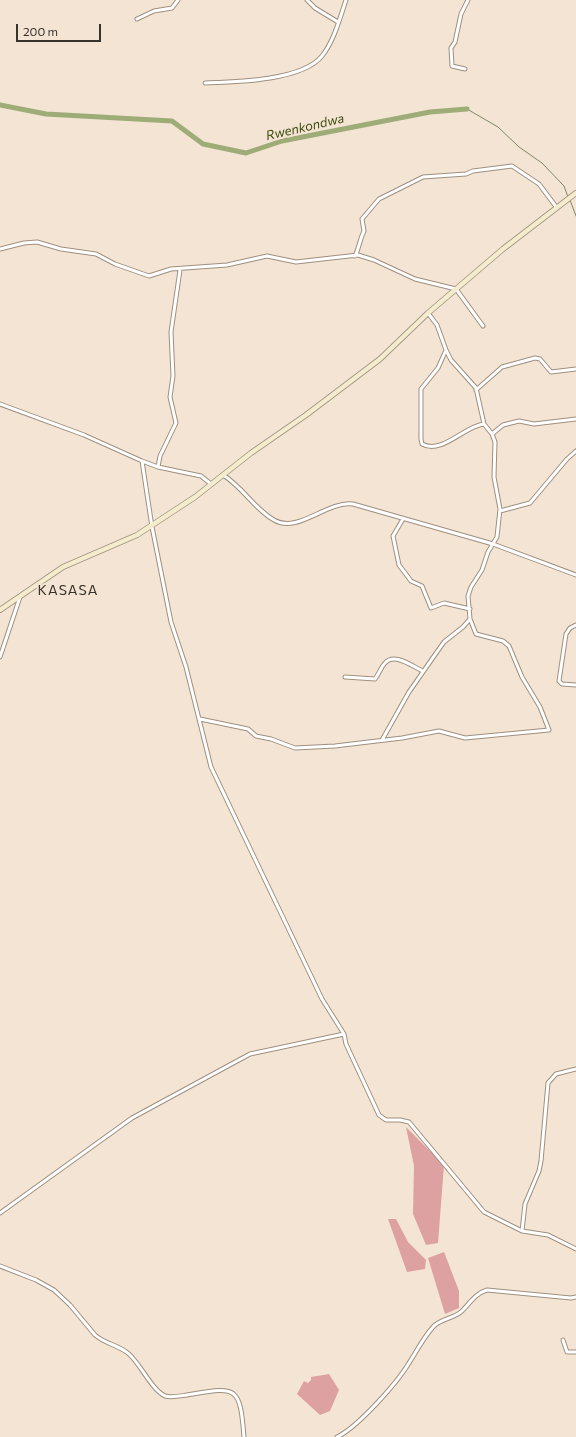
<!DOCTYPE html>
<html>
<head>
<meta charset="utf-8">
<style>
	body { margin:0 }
	#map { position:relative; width:576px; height:1437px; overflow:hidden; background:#f4e4d3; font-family:Commissioner,sans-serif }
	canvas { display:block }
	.scale { position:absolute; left:16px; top:24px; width:85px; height:18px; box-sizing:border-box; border:2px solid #39332d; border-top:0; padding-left:5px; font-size:12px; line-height:14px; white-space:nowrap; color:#39332d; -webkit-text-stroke:3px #f4e4d3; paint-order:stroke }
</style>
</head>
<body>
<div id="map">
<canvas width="576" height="1437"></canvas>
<div class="scale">200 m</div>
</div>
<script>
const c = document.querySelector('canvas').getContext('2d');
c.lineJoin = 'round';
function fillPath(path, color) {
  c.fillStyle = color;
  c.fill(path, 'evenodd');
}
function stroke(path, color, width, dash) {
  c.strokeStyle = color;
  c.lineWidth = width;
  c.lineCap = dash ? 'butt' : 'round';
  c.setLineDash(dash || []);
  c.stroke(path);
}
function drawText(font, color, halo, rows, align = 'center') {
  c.font = font + ' Commissioner,sans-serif';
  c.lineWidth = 4;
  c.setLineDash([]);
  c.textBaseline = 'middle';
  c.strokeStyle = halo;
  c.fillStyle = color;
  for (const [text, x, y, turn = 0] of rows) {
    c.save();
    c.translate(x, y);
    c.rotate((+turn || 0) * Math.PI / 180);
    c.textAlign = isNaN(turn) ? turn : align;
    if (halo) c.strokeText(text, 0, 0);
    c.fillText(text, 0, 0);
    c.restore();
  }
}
const forest = new Path2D(`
	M 406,1127 L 444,1165 L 438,1243 L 426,1245 L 413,1214 L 414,1166 Z
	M 388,1219 L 396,1219 L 408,1242 L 426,1260 L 425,1269 L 407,1272 Z
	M 444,1252 L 459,1291 L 459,1308 L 445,1314 L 428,1258 Z
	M 329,1374 L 339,1390 L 330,1411 L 320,1415 L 297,1394 L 304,1381 L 308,1383 L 311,1380 L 311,1377 Z`);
const stream = new Path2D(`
	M 467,109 L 498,127 L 519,147 L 542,163 L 564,186 L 568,197
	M 570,200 L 576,216`);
const river = new Path2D(`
	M 0,105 L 46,114 L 172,121 L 203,144 L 246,153 L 282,141 L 430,112 L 467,109`);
const street = new Path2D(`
	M 307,0 L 315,8 L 338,22
	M 137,19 L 154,11 L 172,8 L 178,0
	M 465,69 L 452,66 L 451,48 L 455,42 L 461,14 L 468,0
	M 205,83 C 234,82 302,81 322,56 C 334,41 340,18 346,0
	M 0,249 L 24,243 L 37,242 L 61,249 L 96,254 L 115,264 L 149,276 L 171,269 L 227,265 L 267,256 L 296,262 L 358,255 L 374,260 L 415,279 L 456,289 L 483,326
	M 355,256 C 360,246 359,241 364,231 L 362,219 L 379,199 L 423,177 L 466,174 L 473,171 L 512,166 L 539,184 L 557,208
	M 446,350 L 438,368 L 421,389 L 421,439 L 422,444 C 442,455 464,426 484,424
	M 476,390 L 502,367 L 535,358 L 540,359 L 551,372 L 576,369
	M 0,404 L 84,435 L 142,461 L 158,467 L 201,476 L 211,484
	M 492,434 L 503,425 L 519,421 L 534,424 L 576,419
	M 142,461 L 152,527 L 171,622 L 186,667 L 211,767 L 322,999 L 344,1034 L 346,1044 L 379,1115 L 386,1120 L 400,1120 L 409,1122 L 484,1212 L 522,1231 L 548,1235 L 576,1249
	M 158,467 L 160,456 L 176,423 L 170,397 L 173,376 L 171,332 L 180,270
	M 223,475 C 243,487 254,509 274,520 C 298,534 326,501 353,504 L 493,544 L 576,575
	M 500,511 L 530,503 L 567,459 L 576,451
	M 403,519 L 393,536 L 399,565 L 411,581 L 422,586 L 431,608 L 444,603 L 470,609
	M 576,625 L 570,628 L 566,634 L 559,681 L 562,684 L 576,685
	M 0,657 L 20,597
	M 345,677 L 375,679 C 379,674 381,667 385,663 C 395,652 413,667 423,671
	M 200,719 L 248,729 L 256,736 L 271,739 L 295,748 L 335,746 L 402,738 L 439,731 L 465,738 L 549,730 L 540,707 L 522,677 L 509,646 L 503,641 L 476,634 L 470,619 L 468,596 L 471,587 L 482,570 L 488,552 L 497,537 L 500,509 L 494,477 L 495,442 L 492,434 L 484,424 L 476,388 L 451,360 L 446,350 L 437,325 L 428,313
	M 382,740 L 409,692 L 432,659 L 444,642 L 463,627 L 470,619
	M 0,1213 L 132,1118 L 250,1054 L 344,1034
	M 522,1231 L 525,1204 L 539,1171 L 541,1161 L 548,1083 L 556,1074 L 576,1069
	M 0,1266 L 36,1280 L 54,1290 L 70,1305 L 95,1335 C 105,1344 119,1345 129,1354 C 141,1365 152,1390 165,1396 C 172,1398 180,1396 187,1395 C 236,1387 240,1384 244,1437
	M 563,1340 L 567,1352 L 576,1352
	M 337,1437 C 358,1427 397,1383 409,1363 C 417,1351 423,1338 433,1327 C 441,1318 454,1319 462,1311 C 469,1304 476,1293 487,1290 L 571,1298 L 576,1297`);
const secondary = new Path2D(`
	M 0,610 L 63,567 L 137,535 L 195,497 L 251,453 L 306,415 L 380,359 L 428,313 L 503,249 L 576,193`);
const waterNames = [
	["Rwenkondwa",305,127,-13]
];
const quarterNames = [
	["KASASA",68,590]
];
fillPath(forest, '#dea1a2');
stroke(stream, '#808862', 1);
stroke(river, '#9eac78', 5);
stroke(street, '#9e9080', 5);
stroke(secondary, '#9e9080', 6);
stroke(street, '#fff', 3);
stroke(secondary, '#f4eccd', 4.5);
drawText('italic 13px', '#404c11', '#f4e4d3', waterNames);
c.letterSpacing = '1px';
drawText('14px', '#39332d', '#f4e4d3', quarterNames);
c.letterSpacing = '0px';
</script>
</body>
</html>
